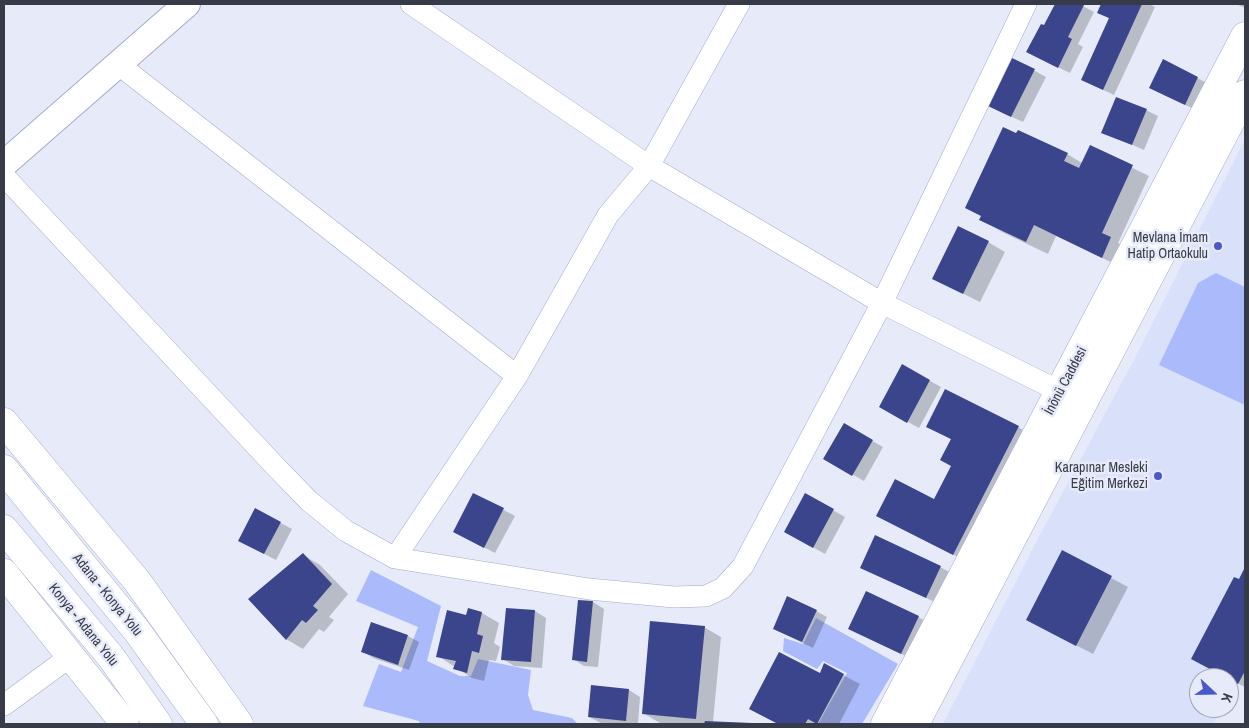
<!DOCTYPE html>
<html>
<head>
<meta charset="utf-8">
<style>
	body { margin:0 }
	#map { position:relative; width:1249px; height:728px; overflow:hidden; background:#e7ebf9; font-family:"Archivo Narrow",sans-serif }
	canvas { display:block }
	.frame { position:absolute; inset:0; border:5px solid #373b48; pointer-events:none }
	.north { position:absolute; left:1189px; top:668px; width:50px; height:50px; box-sizing:border-box; background:#e7ebf9; border:1px solid #a1a5b2; border-radius:50%; rotate:111deg; font-size:14px; font-weight:700; line-height:20px; text-align:center; color:#373b48 }
	.north::after { content:''; display:block; margin:auto; width:18px; height:22px; background:#4b58cd; clip-path:polygon(50% 0,100% 100%,50% 72%,0 100%) }
</style>
</head>
<body>
<div id="map">
<canvas width="1249" height="728"></canvas>
<div class="frame"></div>
<div class="north">K</div>
</div>
<script>
const c = document.querySelector('canvas').getContext('2d');
c.lineJoin = 'round';
function fillPath(path, color) {
  c.fillStyle = color;
  c.fill(path, 'evenodd');
}
function stroke(path, color, width, dash) {
  c.strokeStyle = color;
  c.lineWidth = width;
  c.lineCap = dash ? 'butt' : 'round';
  c.setLineDash(dash || []);
  c.stroke(path);
}
function drawText(font, color, halo, rows, align = 'center') {
  c.font = font + ' "Archivo Narrow",sans-serif';
  c.lineWidth = 5;
  c.setLineDash([]);
  c.textBaseline = 'middle';
  c.strokeStyle = halo;
  c.fillStyle = color;
  for (const [text, x, y, turn = 0] of rows) {
    c.save();
    c.translate(x, y);
    c.rotate((+turn || 0) * Math.PI / 180);
    c.textAlign = isNaN(turn) ? turn : align;
    if (halo) c.strokeText(text, 0, 0);
    c.fillText(text, 0, 0);
    c.restore();
  }
}
const built = new Path2D(`
	M 1245,139 L 1245,664 L 1229,695 L 1229,678 L 1199,678 L 1199,708 L 1222,708 L 1213,724 L 943,724 L 1033,548 L 1137,354 Z`);
const forest = new Path2D(`
	M 1216,273 L 1245,287 L 1245,405 L 1159,365 L 1198,283 Z
	M 371,570 L 441,606 L 427,661 L 460,676 L 471,676 L 478,659 L 531,670 L 528,695 L 533,710 L 572,718 L 577,723 L 420,724 L 419,721 L 363,706 L 379,664 L 401,672 L 418,627 L 356,601 Z
	M 816,618 L 898,664 L 862,724 L 818,724 L 847,673 L 823,661 L 817,669 L 783,651 L 784,638 L 803,644 Z`);
const shadow = new Path2D(`
	M 1057,4 L 1079,4 L 1094,12 L 1078,44 L 1083,47 L 1070,73 L 1039,58 L 1045,27 Z
	M 1103,4 L 1149,4 L 1155,7 L 1114,95 L 1082,80 L 1110,19 L 1099,12 Z
	M 1236,4 L 1245,4 L 1245,8 Z
	M 1013,59 L 1046,77 L 1023,122 L 1001,112 Z
	M 1164,61 L 1209,84 L 1196,110 L 1162,94 Z
	M 1146,110 L 1158,116 L 1144,150 L 1103,132 Z
	M 1090,147 L 1149,176 L 1118,243 L 1127,248 L 1119,266 L 1056,236 L 1048,254 L 1002,232 L 980,219 L 982,216 L 966,208 L 1067,154 L 1082,163 Z
	M 988,242 L 1005,252 L 980,302 L 934,279 Z
	M 903,366 L 941,387 L 919,428 L 881,407 Z
	M 844,425 L 883,447 L 864,481 L 825,459 Z
	M 927,426 L 1018,427 L 1040,440 L 976,566 L 900,528 L 934,500 L 952,466 L 952,440 Z
	M 474,494 L 515,516 L 495,553 L 466,538 Z
	M 806,495 L 845,517 L 825,554 L 786,532 Z
	M 256,510 L 292,529 L 276,560 L 251,547 Z
	M 1063,552 L 1128,587 L 1093,654 L 1045,629 Z
	M 303,555 L 320,565 L 348,594 L 329,617 L 334,620 L 324,632 L 319,629 L 303,649 L 286,639 Z
	M 862,567 L 940,567 L 957,576 L 943,606 Z
	M 1245,569 L 1245,687 L 1229,679 L 1245,581 L 1240,579 Z
	M 593,602 L 604,609 L 598,667 L 584,666 L 573,659 Z
	M 469,610 L 482,613 L 499,623 L 494,643 L 500,647 L 496,661 L 489,660 L 484,681 L 472,678 L 438,656 L 467,616 Z
	M 535,611 L 546,618 L 542,668 L 514,666 L 503,659 Z
	M 816,611 L 827,617 L 813,648 L 774,629 Z
	M 918,617 L 935,626 L 918,662 L 850,629 Z
	M 372,623 L 408,636 L 419,642 L 409,670 L 373,658 L 362,651 Z
	M 704,627 L 721,637 L 713,722 L 755,724 L 660,723 L 643,713 Z
	M 843,675 L 860,684 L 839,724 L 779,724 L 767,718 Z
	M 592,687 L 629,690 L 640,697 L 638,724 L 601,723 L 589,717 Z`);
const building = new Path2D(`
	M 1055,4 L 1084,5 L 1068,37 L 1072,39 L 1058,68 L 1026,52 L 1041,24 L 1044,25 Z
	M 1101,4 L 1142,4 L 1103,90 L 1081,80 L 1109,18 L 1097,13 Z
	M 1012,58 L 1035,69 L 1011,117 L 988,106 Z
	M 1163,59 L 1198,77 L 1185,105 L 1149,88 Z
	M 1116,97 L 1147,109 L 1132,145 L 1101,133 Z
	M 1003,127 L 1016,133 L 1018,130 L 1068,153 L 1064,161 L 1079,168 L 1090,145 L 1133,165 L 1102,233 L 1111,237 L 1102,258 L 1034,225 L 1026,242 L 979,220 L 981,216 L 965,208 Z
	M 958,226 L 989,241 L 963,294 L 932,279 Z
	M 902,364 L 930,380 L 907,423 L 879,407 Z
	M 945,389 L 1019,426 L 953,555 L 876,516 L 895,479 L 934,499 L 951,466 L 940,460 L 951,439 L 926,427 Z
	M 844,423 L 873,440 L 852,476 L 823,459 Z
	M 473,493 L 504,508 L 484,548 L 453,532 Z
	M 805,493 L 834,509 L 813,548 L 784,532 Z
	M 255,508 L 281,522 L 264,554 L 238,541 Z
	M 875,535 L 941,566 L 926,598 L 860,568 Z
	M 1062,550 L 1112,576 L 1076,646 L 1026,620 Z
	M 303,553 L 332,584 L 313,606 L 318,610 L 306,623 L 302,620 L 286,640 L 248,599 Z
	M 1245,567 L 1245,671 L 1238,684 L 1191,659 L 1234,577 L 1239,579 Z
	M 866,591 L 919,616 L 901,654 L 848,629 Z
	M 787,596 L 817,610 L 802,642 L 773,629 Z
	M 578,600 L 593,601 L 587,662 L 572,660 Z
	M 468,608 L 482,612 L 477,634 L 483,636 L 479,653 L 472,651 L 467,673 L 453,669 L 456,661 L 436,657 L 447,610 L 466,615 Z
	M 506,608 L 535,610 L 531,662 L 501,660 Z
	M 650,621 L 705,626 L 696,719 L 642,714 Z
	M 371,622 L 408,635 L 398,665 L 361,652 Z
	M 779,652 L 820,673 L 824,663 L 844,674 L 817,724 L 808,719 L 805,724 L 778,724 L 749,709 Z
	M 591,685 L 629,689 L 626,721 L 588,717 Z
	M 705,721 L 752,723 L 752,724 L 704,724 Z`);
const minor = new Path2D(`
	M 411,4 L 649,166 L 882,303 L 1061,392
	M 118,64 L 517,376
	M 4,176 L 275,466 L 309,501 L 346,531 L 395,558 L 589,589 L 674,597 L 706,596 L 723,588 L 743,566 L 882,303 L 1026,4
	M 395,558 L 517,376 L 608,215 L 649,166 L 739,4
	M 4,705 L 71,656`);
const tertiary = new Path2D(`
	M 4,164 L 187,4`);
const secondary = new Path2D(`
	M 4,422 L 137,581 L 239,724
	M 4,573 L 125,724
	M 885,724 L 1245,36
	M 915,724 L 1245,94`);
const trunk = new Path2D(`
	M 4,469 L 137,631 L 204,724
	M 4,529 L 111,657 L 158,724`);
const markers = [
	[1218,246,5,"#4b58cd"],
	[1158,476,5,"#4b58cd"]
];
const poiNames = [
	["Mevlana İmam",1208,238],
	["Hatip Ortaokulu",1208,254],
	["Karapınar Mesleki",1148,468],
	["Eğitim Merkezi",1148,484]
];
const streetNames = [
	["İnönü Caddesi",1066,381,-62],
	["Adana - Konya Yolu",107,595,51],
	["Konya - Adana Yolu",83,625,51]
];
fillPath(built, '#d9e0f9');
fillPath(forest, '#aabafb');
fillPath(shadow, '#0003');
fillPath(building, '#3a458c');
stroke(minor, '#a3abcc', 22);
stroke(tertiary, '#a3abcc', 28);
stroke(secondary, '#a3abcc', 29);
stroke(trunk, '#a3abcc', 29);
stroke(minor, '#fff', 21);
stroke(tertiary, '#fff', 26);
stroke(secondary, '#fff', 28);
stroke(trunk, '#fff', 28);
for (const [x, y, r, color] of markers) {
  const dot = new Path2D();
  dot.arc(x, y, r, 0, 2 * Math.PI);
  c.fillStyle = color;
  c.fill(dot);
  stroke(dot, '#e7ebf9', 2);
}
drawText('14px', '#373b48', '#e7ebf9', poiNames, 'right');
drawText('14px', '#373b48', '#e7ebf9', streetNames);
</script>
</body>
</html>
